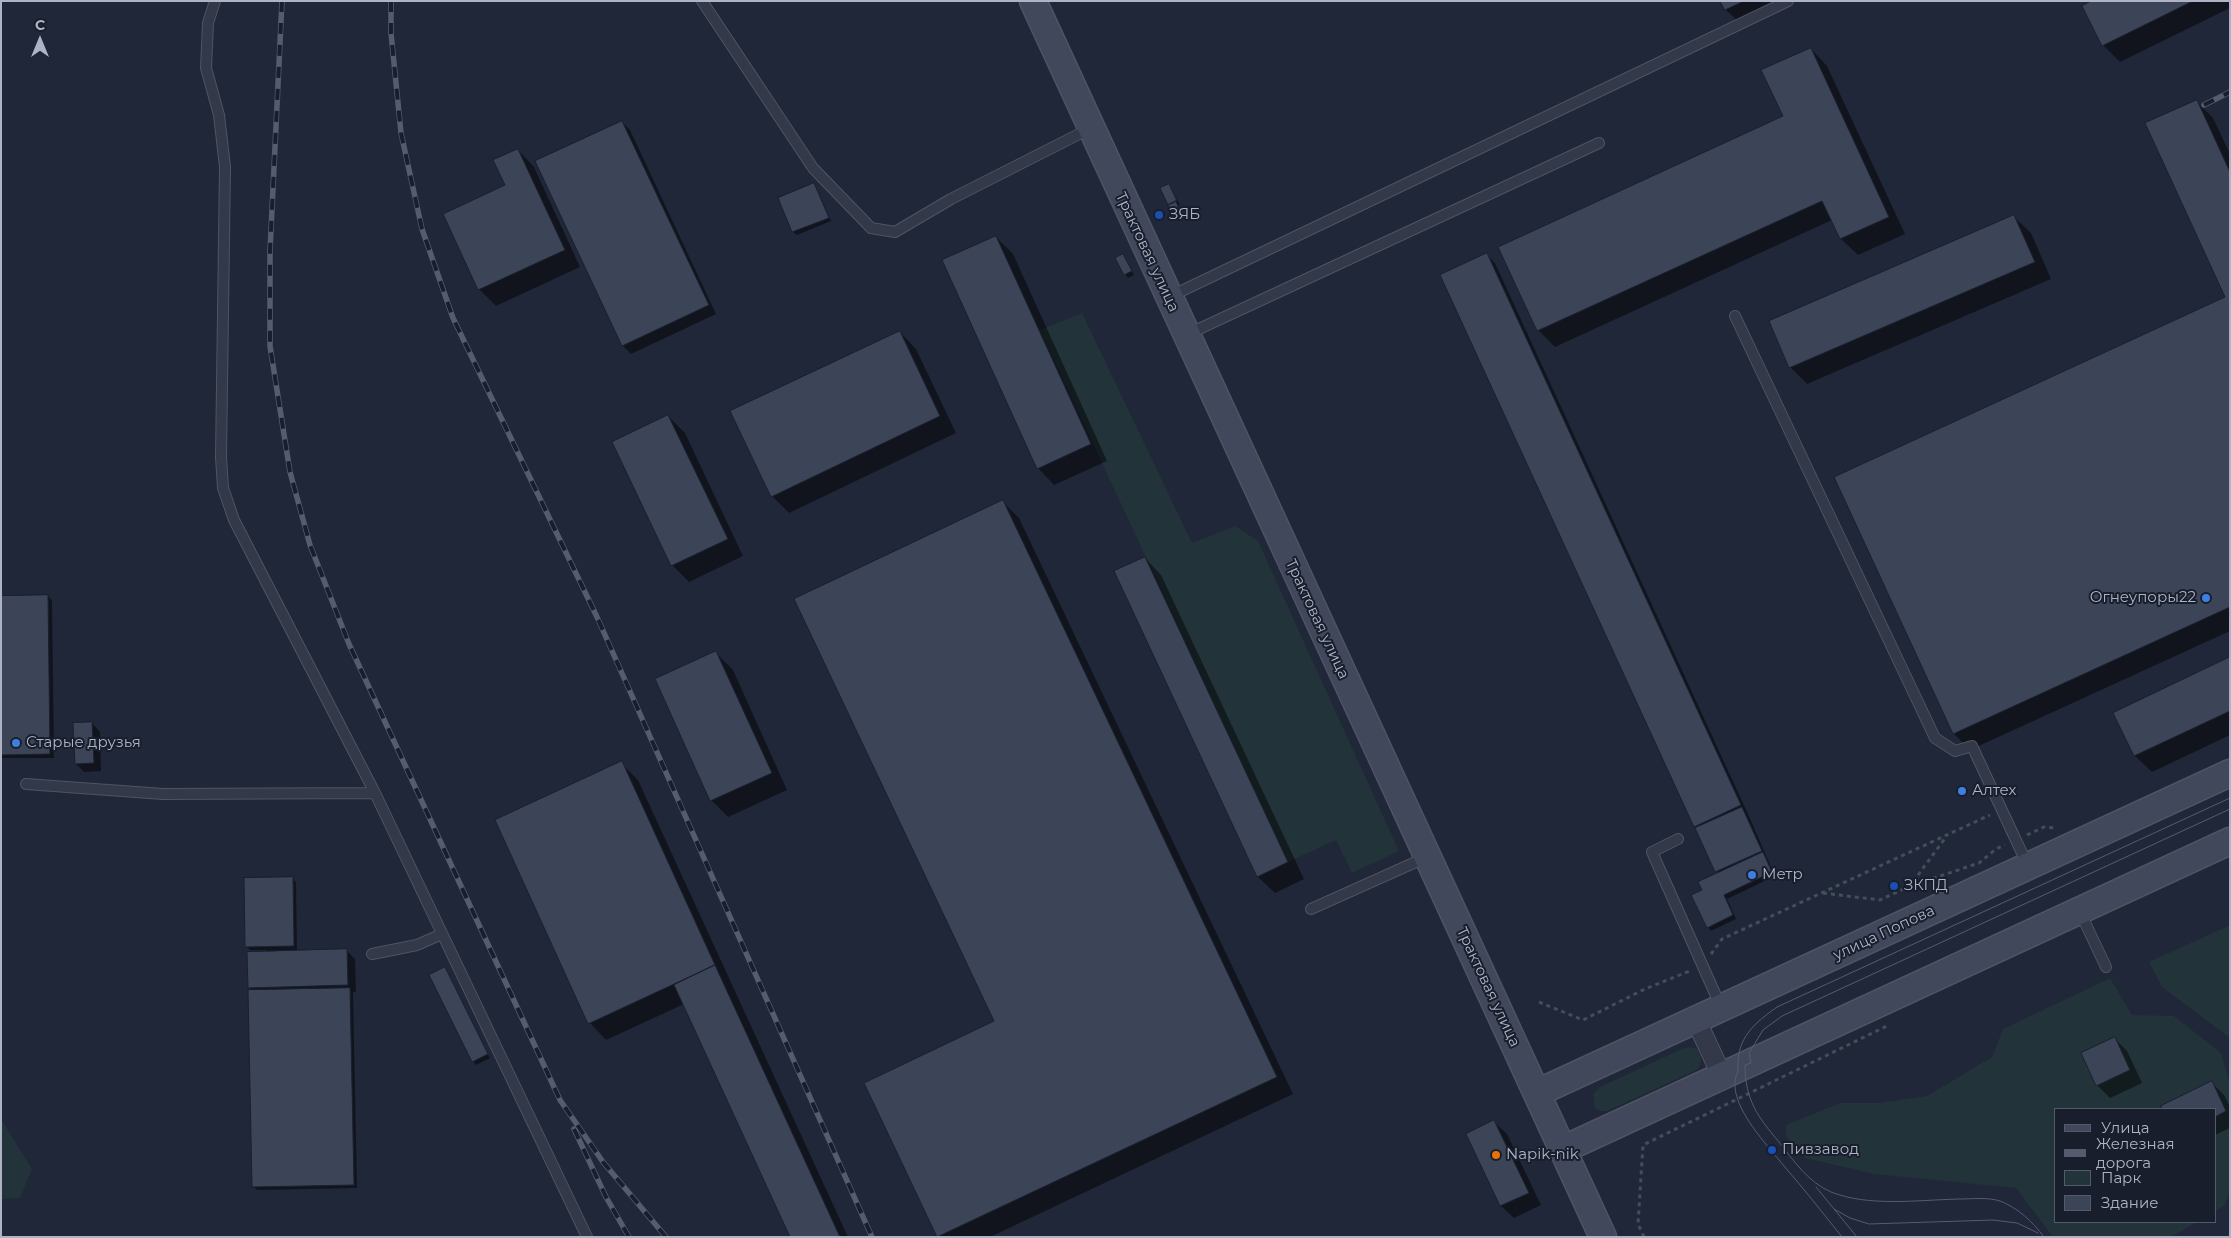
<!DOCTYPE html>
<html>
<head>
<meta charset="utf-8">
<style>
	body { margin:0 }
	#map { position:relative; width:2231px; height:1238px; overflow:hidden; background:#202738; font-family:Montserrat,sans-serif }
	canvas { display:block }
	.frame { position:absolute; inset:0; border:2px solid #aeb4c5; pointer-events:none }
	.legend { position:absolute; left:2054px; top:1108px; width:162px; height:115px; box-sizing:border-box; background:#191e2d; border:1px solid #555a6a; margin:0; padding:6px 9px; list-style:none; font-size:15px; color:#aeb4c5 }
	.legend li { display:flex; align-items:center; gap:10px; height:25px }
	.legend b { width:25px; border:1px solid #555a6a }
	.north { position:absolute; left:15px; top:15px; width:50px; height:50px; -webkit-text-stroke:4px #191e2d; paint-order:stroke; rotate:0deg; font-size:14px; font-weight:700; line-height:20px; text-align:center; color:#aeb4c5 }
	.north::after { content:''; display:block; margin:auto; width:18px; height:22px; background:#aeb4c5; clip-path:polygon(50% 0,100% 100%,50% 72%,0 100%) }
</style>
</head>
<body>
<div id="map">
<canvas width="2231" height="1238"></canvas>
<div class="frame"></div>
<ul class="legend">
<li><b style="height:6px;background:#41485b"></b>Улица</li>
<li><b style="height:6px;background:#555c6f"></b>Железная дорога</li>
<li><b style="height:14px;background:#223339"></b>Парк</li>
<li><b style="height:14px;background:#3c4458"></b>Здание</li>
</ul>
<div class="north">С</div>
</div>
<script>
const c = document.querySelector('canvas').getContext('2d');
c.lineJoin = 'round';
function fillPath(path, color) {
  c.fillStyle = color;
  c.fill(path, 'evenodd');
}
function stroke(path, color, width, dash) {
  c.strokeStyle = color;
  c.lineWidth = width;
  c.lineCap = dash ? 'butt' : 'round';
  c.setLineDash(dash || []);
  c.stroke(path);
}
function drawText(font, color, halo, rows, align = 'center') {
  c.font = font + ' Montserrat,sans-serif';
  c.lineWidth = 4;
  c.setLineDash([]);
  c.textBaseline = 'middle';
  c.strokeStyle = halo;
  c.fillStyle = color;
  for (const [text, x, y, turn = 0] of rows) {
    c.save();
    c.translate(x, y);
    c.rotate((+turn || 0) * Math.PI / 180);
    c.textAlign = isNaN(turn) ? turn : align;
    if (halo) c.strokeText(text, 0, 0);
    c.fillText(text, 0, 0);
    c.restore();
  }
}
const green = new Path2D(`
	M 1082,313 L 1192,543 L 1235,526 L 1258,541 L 1399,851 L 1352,873 L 1336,840 L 1288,862 L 1040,330 Z
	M 2230,925 L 2230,1038 L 2162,987 L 2149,962 Z
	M 2110,978 L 2132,1015 L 2174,1016 L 2221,1053 L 2230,1083 L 2230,1193 L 2224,1206 L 2215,1211 L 2215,1109 L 2055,1109 L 2055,1222 L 2197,1222 L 2171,1237 L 2053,1237 L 2016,1188 L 1874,1174 L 1805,1158 L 1786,1136 L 1786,1125 L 1840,1103 L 1879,1103 L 1927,1096 L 1992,1057 L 2003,1029 Z
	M 1692,1047 L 1697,1049 C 1702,1058 1703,1062 1697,1070 L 1607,1111 L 1600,1111 L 1595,1108 L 1593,1094 L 1600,1087 L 1684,1048 Z
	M 1,1119 L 32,1169 L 20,1198 L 1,1199 Z`);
const shadow = new Path2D(`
	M 1722,1 L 1795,1 L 1743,26 L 1726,10 Z
	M 2093,1 L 2230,1 L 2230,8 L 2120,62 L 2103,45 Z
	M 1811,49 L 1827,66 L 1905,234 L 1858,255 L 1841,239 L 1832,220 L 1555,347 L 1538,330 L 1500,247 L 1784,117 Z
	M 2196,101 L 2213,118 L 2230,154 L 2230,631 L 1970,750 L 1954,734 L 2227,298 Z
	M 622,122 L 630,130 L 716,314 L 631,354 L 623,346 Z
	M 518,150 L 534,167 L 580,267 L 496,306 L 479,289 Z
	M 814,184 L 831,221 L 797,235 L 793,232 L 780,198 Z
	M 1169,185 L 1180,205 L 1178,205 L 1183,216 L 1178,218 L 1174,214 Z
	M 2014,217 L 2031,233 L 2051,279 L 1807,384 L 1790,367 Z
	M 996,237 L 1013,254 L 1107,461 L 1054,485 L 1038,468 Z
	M 1123,255 L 1134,275 L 1128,278 L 1125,274 Z
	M 1487,255 L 1495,263 L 1748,814 L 1775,876 L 1727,899 L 1736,919 L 1711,931 L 1708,927 L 1703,890 L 1719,874 L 1695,826 Z
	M 900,332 L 916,349 L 956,433 L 789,513 L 772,496 Z
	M 668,416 L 685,433 L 743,556 L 689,582 L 672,565 Z
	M 1003,502 L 1019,518 L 1293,1094 L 990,1237 L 938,1237 L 865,1083 L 996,1022 Z
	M 1145,558 L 1161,575 L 1304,879 L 1275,893 L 1258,877 L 1116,572 Z
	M 48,596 L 52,600 L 54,758 L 1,758 L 1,597 Z
	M 716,653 L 733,670 L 787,790 L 728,817 L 711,800 Z
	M 2230,658 L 2230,735 L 2152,772 L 2135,756 L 2115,713 Z
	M 92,723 L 100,732 L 101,771 L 84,772 L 76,764 Z
	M 621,763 L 638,780 L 848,1237 L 791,1237 L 684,1004 L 606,1040 L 590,1023 Z
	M 292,878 L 296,882 L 297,952 L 347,951 L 355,959 L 356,992 L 353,992 L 357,1188 L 257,1190 L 253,1186 L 252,991 L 249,987 L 267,950 L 250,950 L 247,947 Z
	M 445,969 L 490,1058 L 476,1065 L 473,1061 Z
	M 2115,1039 L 2127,1051 L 2142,1083 L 2110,1098 L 2097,1085 Z
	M 2212,1083 L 2224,1095 L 2230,1107 L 2230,1128 L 2215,1135 L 2215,1109 L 2164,1109 L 2162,1107 Z
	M 1494,1122 L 1507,1134 L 1541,1205 L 1514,1218 L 1501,1206 L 1467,1135 Z`);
const building = new Path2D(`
	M 1720,1 L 1744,1 L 1725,10 Z
	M 2091,1 L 2193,1 L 2102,46 L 2082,6 Z
	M 1811,48 L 1889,217 L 1840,239 L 1822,201 L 1537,331 L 1498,247 L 1783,116 L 1761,70 Z
	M 2197,100 L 2230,172 L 2230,607 L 1953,734 L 1834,477 L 2225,297 L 2145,123 Z
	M 622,121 L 709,305 L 622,346 L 535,161 Z
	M 518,149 L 565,250 L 478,290 L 443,214 L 505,185 L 493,160 Z
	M 814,183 L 829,218 L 792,232 L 778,198 Z
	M 1169,184 L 1177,201 L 1168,205 L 1160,188 Z
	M 1176,201 L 1180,212 L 1173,215 L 1168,205 Z
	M 2014,215 L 2035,262 L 1789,368 L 1769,321 Z
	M 996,236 L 1091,444 L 1037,469 L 942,260 Z
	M 1487,253 L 1741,805 L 1694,827 L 1440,275 Z
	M 1123,254 L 1132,271 L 1124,275 L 1115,258 Z
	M 900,331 L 940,416 L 771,497 L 730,411 Z
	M 668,415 L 728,539 L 671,566 L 612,442 Z
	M 1003,500 L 1277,1077 L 937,1237 L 864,1083 L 994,1021 L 794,599 Z
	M 1145,557 L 1288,862 L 1257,877 L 1114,571 Z
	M 48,595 L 50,754 L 1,755 L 1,596 Z
	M 716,651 L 772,773 L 710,801 L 655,679 Z
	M 2230,657 L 2230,711 L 2134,756 L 2113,713 Z
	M 92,722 L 94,763 L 75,764 L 73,723 Z
	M 622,761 L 715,965 L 588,1024 L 495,820 Z
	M 1742,807 L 1762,851 L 1715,872 L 1695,828 Z
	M 1763,852 L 1772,872 L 1724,895 L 1733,915 L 1707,928 L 1691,895 L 1702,890 L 1698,882 Z
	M 293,877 L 294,946 L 245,947 L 244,878 Z
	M 347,949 L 348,985 L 248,988 L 247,952 Z
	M 715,965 L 840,1237 L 790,1237 L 674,985 Z
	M 445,967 L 488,1054 L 472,1062 L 429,975 Z
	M 350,988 L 354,1185 L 252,1187 L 248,990 Z
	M 2115,1037 L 2130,1070 L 2096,1086 L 2081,1053 Z
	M 2212,1081 L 2226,1111 L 2215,1117 L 2215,1109 L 2162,1109 L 2161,1106 Z
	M 1494,1120 L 1529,1193 L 1500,1206 L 1466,1134 Z`);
const path = new Path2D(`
	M 2027,835 L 2044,827 L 2055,828
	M 1910,886 L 1979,863 L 1996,849 L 2005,845
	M 1823,893 L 1880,900 L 1910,886 L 1946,837
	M 1711,954 L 1722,939 L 1990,815
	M 1539,1002 L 1583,1020 L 1645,989 L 1692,970
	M 1644,1237 L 1638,1224 L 1643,1145 L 1887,1026`);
const lane = new Path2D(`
	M 215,1 L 208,23 L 206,68 L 219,115 L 225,167 L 221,457 L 223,488 L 234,520 L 375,793 L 587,1237
	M 702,1 L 813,168 L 871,228 L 895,232 L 951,199 L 1091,128
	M 1169,297 L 1788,1
	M 1735,316 L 1935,738 L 1955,751 L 1972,746 L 2028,866
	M 1186,335 L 1599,143
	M 26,784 L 163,794 L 375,793
	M 1678,839 L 1652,852 L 1721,1007
	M 1311,909 L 1427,857
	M 2080,912 L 2106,967
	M 372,954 L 417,945 L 442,934`);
const street = new Path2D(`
	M 1696,1020 L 1722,1076`);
const secondary = new Path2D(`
	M 1033,1 L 1603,1237
	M 1537,1093 L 2230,773
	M 1564,1149 L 2230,841`);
const tram = new Path2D(`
	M 1816,1187 L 1857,1237
	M 1834,1209 L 1850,1218 L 1869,1224 L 1993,1220 L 2017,1223 L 2038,1233
	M 1842,1237 C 1823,1213 1804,1189 1784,1166 C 1768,1146 1732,1109 1735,1081 C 1735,1076 1739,1072 1738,1067 C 1737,1037 1755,1023 1777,1007 L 2230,798
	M 2044,1237 C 2032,1221 2018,1208 2000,1201 C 1988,1197 1972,1199 1959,1199 C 1918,1200 1869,1207 1831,1192 C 1808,1182 1794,1161 1779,1142 C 1758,1117 1745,1100 1745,1065 L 1751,1063 L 1749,1053 L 1763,1030 L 1782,1016 L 2230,809`);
const rail = new Path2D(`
	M 282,1 L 270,251 L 270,346 L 290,472 L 310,545 L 349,644 L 560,1100 L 603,1162 L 666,1237
	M 391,1 L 391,33 L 401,133 L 422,229 L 453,318 L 597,617 L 872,1237
	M 2204,105 L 2230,92
	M 574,1129 L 606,1197 L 629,1237`);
const markers = [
	[1159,215,5,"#1a4fb4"],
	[2206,598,5,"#3f7fe0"],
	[16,743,5,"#3f7fe0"],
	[1962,791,5,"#3f7fe0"],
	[1752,875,5,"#3f7fe0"],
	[1894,886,5,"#1a4fb4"],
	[1772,1150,5,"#1a4fb4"],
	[1496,1155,5,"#e8710a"]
];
const poiNames = [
	["ЗЯБ",1169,215],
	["Огнеупоры22",2196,598,"right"],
	["Старые друзья",26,743],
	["Алтех",1972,791],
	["Метр",1762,875],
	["ЗКПД",1904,886],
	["Пивзавод",1782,1150],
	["Napik-nik",1506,1155]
];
const streetNames = [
	["Трактовая улица",1147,252,65],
	["Трактовая улица",1317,619,65],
	["улица Попова",1884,933,-25],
	["Трактовая улица",1488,987,65]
];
fillPath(green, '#223339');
fillPath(shadow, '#0007');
fillPath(building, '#3c4458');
stroke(building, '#1b202f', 1);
stroke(lane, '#4e5463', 12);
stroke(street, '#4e5463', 21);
stroke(secondary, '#4e5463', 29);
stroke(path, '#3f5056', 3, [4, 4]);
stroke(lane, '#333948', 10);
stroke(street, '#333948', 19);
stroke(secondary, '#41485b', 26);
stroke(tram, '#555c6f', 1);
stroke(rail, '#555c6f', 5.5);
stroke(rail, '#191e2d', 4, [11]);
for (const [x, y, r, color] of markers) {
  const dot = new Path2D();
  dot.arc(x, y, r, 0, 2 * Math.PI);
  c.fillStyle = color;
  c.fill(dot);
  stroke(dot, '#191e2d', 2);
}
drawText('15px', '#aeb4c5', '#191e2d', poiNames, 'left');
drawText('15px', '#aeb4c5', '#191e2d', streetNames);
</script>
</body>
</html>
